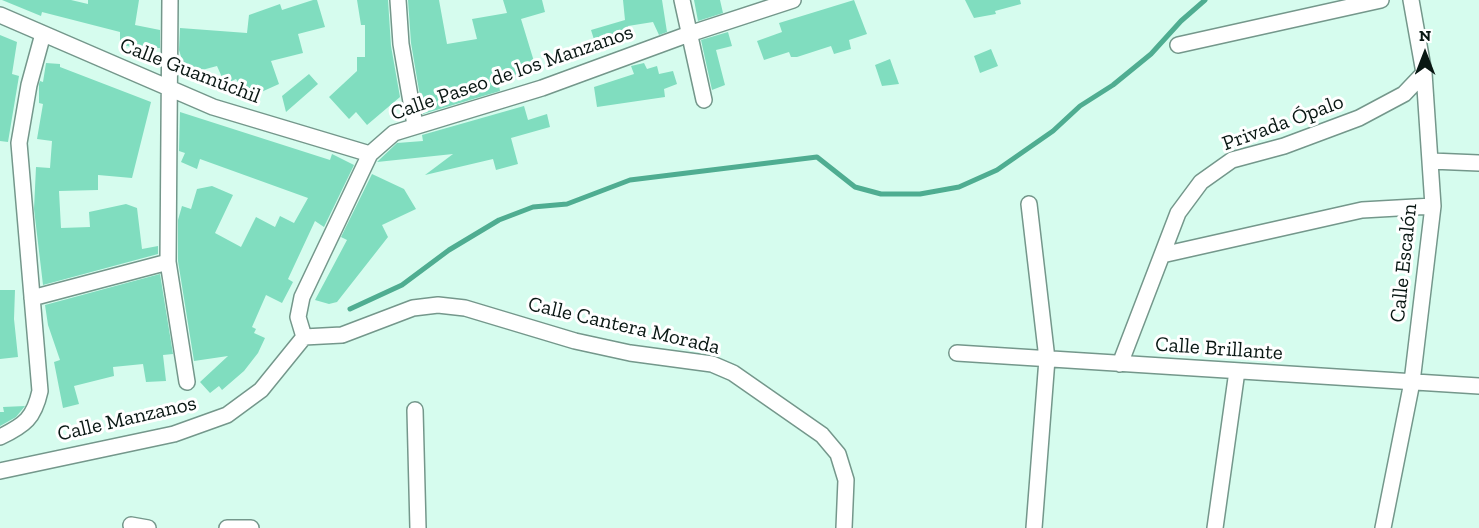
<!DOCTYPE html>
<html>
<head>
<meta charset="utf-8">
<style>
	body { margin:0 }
	#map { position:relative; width:1479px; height:528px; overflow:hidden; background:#d6fcee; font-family:"Zilla Slab",serif }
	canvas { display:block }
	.north { position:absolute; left:1395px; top:24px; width:60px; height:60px; -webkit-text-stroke:4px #fff; paint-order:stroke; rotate:0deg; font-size:16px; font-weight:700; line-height:24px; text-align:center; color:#091713 }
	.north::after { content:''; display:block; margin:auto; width:21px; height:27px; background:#091713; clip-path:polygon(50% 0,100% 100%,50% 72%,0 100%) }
</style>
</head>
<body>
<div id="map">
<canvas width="1479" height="528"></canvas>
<div class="north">N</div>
</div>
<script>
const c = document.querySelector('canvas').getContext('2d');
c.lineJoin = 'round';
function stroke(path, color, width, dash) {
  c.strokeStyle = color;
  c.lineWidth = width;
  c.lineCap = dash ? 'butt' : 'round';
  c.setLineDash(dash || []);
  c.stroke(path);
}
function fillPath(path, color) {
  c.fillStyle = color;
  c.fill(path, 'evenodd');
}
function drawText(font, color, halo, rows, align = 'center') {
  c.font = font + ' "Zilla Slab",serif';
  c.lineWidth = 6;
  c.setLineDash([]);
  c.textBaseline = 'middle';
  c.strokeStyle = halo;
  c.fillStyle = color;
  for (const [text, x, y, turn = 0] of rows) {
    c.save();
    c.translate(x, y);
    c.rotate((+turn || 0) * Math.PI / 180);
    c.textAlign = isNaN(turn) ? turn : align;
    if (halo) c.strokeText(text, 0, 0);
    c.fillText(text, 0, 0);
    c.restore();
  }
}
const stream = new Path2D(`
	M 350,309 L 402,285 L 449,250 L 499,220 L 533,207 L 567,204 L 630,180 L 817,157 L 855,187 L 881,194 L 920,194 L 959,187 L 997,170 L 1053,131 L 1080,106 L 1113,85 L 1151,54 L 1181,21 L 1205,0`);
const building = new Path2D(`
	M 2,0 L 71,0 L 88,4 L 88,0 L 139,0 L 135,25 L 160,30 L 160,48 L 135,48 L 120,44 L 120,32 L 42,12 L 41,16 Z
	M 313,0 L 317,0 L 325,27 L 298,34 L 303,53 L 271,61 L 279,84 L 248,98 L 236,79 L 225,84 L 217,66 L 202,70 L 185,70 L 179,50 L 180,28 L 247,33 L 249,15 L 280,4 L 282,10 Z
	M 357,0 L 388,0 L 391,46 L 400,97 L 367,125 L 356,112 L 349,119 L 329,97 L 357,71 L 357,57 L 365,57 L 365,25 L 361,25 Z
	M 408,0 L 439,0 L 447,44 L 477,39 L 472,19 L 507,13 L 503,0 L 542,0 L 545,12 L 521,19 L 536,68 L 499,85 L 500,91 L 423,114 L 411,43 Z
	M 623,0 L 662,0 L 667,32 L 659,35 L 653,22 L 628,26 L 631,38 L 597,49 L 591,30 L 625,20 Z
	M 694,0 L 720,0 L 723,13 L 698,21 Z
	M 854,0 L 867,34 L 849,40 L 851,49 L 834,54 L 831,46 L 797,57 L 791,57 L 789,52 L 764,60 L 757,41 L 782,32 L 779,23 Z
	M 965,0 L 1020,0 L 1021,4 L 995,11 L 996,14 L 974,18 Z
	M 728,32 L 732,46 L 716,50 L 725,85 L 712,90 L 701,40 Z
	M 0,35 L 17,42 L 12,74 L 19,76 L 8,142 L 0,141 Z
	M 991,49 L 998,66 L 980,73 L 974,56 Z
	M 890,59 L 899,84 L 882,86 L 875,65 Z
	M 46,63 L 60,64 L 60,67 L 151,102 L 132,178 L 98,175 L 98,190 L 59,191 L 61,228 L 90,227 L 89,212 L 126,204 L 137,208 L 142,249 L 158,246 L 158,254 L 43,285 L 34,209 L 36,167 L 50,168 L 52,141 L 37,139 L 43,104 L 39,103 L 39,84 L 40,81 L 43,82 Z
	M 644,63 L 647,69 L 657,66 L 659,74 L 673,71 L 677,84 L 664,89 L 665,97 L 597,107 L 594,87 L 634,74 L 631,66 Z
	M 309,74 L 318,84 L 286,112 L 282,96 Z
	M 524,106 L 528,120 L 547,114 L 550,127 L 511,138 L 518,164 L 496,170 L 493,159 L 425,175 L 453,154 L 377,162 L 397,143 L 423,141 L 422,135 Z
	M 180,112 L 330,160 L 332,154 L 354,165 L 324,227 L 315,221 L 288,279 L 293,282 L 282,303 L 266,295 L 252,327 L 256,329 L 254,333 L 265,338 L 258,353 L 244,371 L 222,390 L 219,386 L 210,393 L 200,382 L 228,356 L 194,361 L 178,261 L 178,220 L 182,206 L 191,209 L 197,189 L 212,186 L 233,195 L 215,233 L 241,247 L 256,217 L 275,227 L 280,216 L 294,223 L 308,198 L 200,159 L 197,169 L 181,162 L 185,153 L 179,151 Z
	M 372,174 L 404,189 L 416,209 L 382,225 L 388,237 L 337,302 L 329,304 L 315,300 L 347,240 L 341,237 Z
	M 160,274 L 173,354 L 163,355 L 166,381 L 146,382 L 143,364 L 113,367 L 114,376 L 74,386 L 79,404 L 63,408 L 54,362 L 60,360 L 48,325 L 45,305 Z
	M 0,290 L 15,290 L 14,319 L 18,357 L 0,359 Z
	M 25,406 L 16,417 L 0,426 L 0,412 L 4,412 L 3,407 Z`);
const minor = new Path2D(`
	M 170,0 L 168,262 L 187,382
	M 398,0 L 401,44 L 415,125
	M 682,0 L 704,100
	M 0,15 L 213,107 L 370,154
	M 1178,45 L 1381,0
	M 1431,161 L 1479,163
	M 1029,204 L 1047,359 L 1034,528
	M 1162,255 L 1362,210 L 1433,206
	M 32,298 L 168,262
	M 304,337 L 298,317 L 302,297 L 370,154 L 394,133 L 542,88 L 689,34 L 793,0
	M 304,337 L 342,335 L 413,308 L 438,305 L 465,308 L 575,341 L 630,353 L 712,364 L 733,373 L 822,435 L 838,454 L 846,480 L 844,528
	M 957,353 L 1479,386
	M 1120,364 L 1178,213 L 1201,182 L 1232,160 L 1284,146 L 1359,118 L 1404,94 L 1424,73
	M 415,410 L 418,528
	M 0,437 C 25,425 34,418 40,391 L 19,143 L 29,85 L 43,34
	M 0,471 L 174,434 L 227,415 L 261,390 L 304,337
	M 131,525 L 148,528
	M 227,528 L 251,528
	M 1215,528 L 1237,371
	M 1383,528 L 1412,382 L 1433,206 L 1424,73 L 1411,0`);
const streetNames = [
	["Calle Guamúchil",190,71,21],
	["Calle Paseo de los Manzanos",512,73,-19],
	["Privada Ópalo",1283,123,-20],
	["Calle Escalón",1404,263,-84],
	["Calle Cantera Morada",624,326,13],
	["Calle Brillante",1219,349,4],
	["Calle Manzanos",127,419,-13]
];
stroke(stream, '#4fad91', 5);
fillPath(building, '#80ddbf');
stroke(minor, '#74978b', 18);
stroke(minor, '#fff', 15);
drawText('21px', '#091713', '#fff', streetNames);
</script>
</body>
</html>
